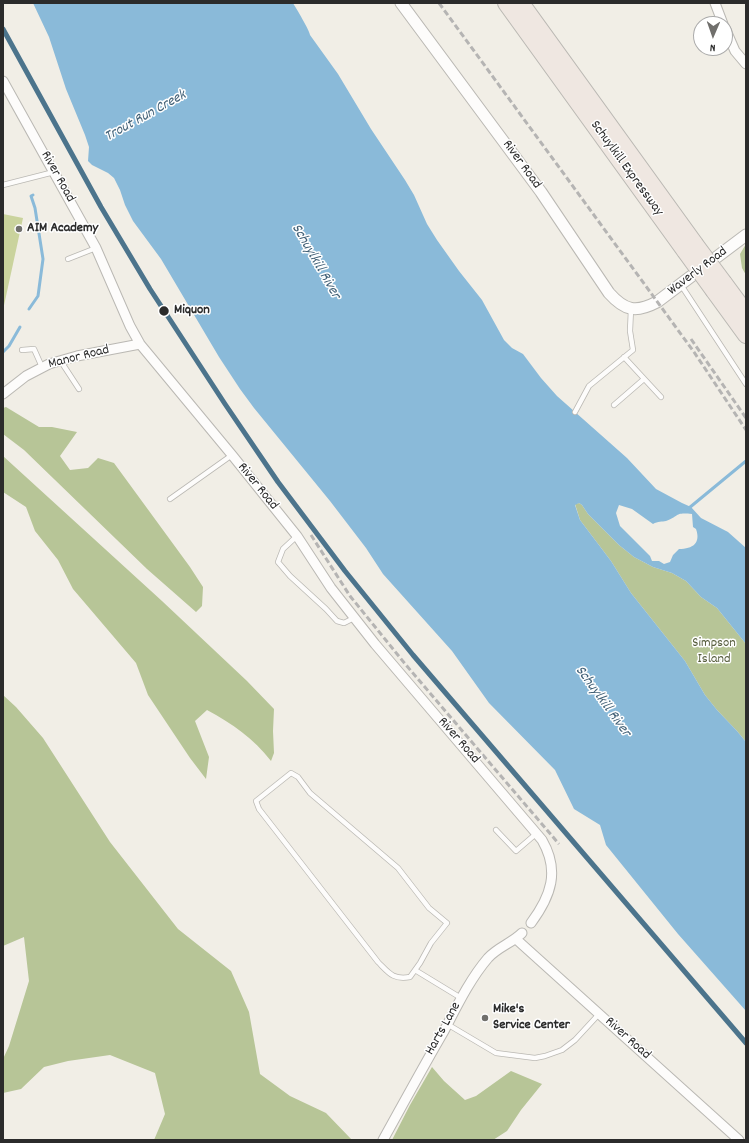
<!DOCTYPE html>
<html>
<head>
<meta charset="utf-8">
<style>
	body { margin:0 }
	#map { position:relative; width:749px; height:1143px; overflow:hidden; background:#f1eee6; font-family:Dekko,sans-serif }
	canvas { display:block }
	.frame { position:absolute; inset:0; border:4px solid #2b2b2b; pointer-events:none }
	.north { position:absolute; left:693px; top:16px; width:40px; height:40px; box-sizing:border-box; background:#fff; border:1px solid #aaa; border-radius:50%; rotate:182deg; font-size:11px; font-weight:700; line-height:16px; text-align:center; color:#2b2b2b }
	.north::after { content:''; display:block; margin:auto; width:14px; height:18px; background:#706f6c; clip-path:polygon(50% 0,100% 100%,50% 72%,0 100%) }
</style>
</head>
<body>
<div id="map">
<canvas width="749" height="1143"></canvas>
<div class="frame"></div>
<div class="north">N</div>
</div>
<script>
const c = document.querySelector('canvas').getContext('2d');
c.lineJoin = 'round';
function fillPath(path, color) {
  c.fillStyle = color;
  c.fill(path, 'evenodd');
}
function stroke(path, color, width, dash) {
  c.strokeStyle = color;
  c.lineWidth = width;
  c.lineCap = dash ? 'butt' : 'round';
  c.setLineDash(dash || []);
  c.stroke(path);
}
function drawText(font, color, halo, rows, align = 'center') {
  c.font = font + ' Dekko,sans-serif';
  c.lineWidth = 3;
  c.setLineDash([]);
  c.textBaseline = 'middle';
  c.strokeStyle = halo;
  c.fillStyle = color;
  for (const [text, x, y, turn = 0] of rows) {
    c.save();
    c.translate(x, y);
    c.rotate((+turn || 0) * Math.PI / 180);
    c.textAlign = isNaN(turn) ? turn : align;
    if (halo) c.strokeText(text, 0, 0);
    c.fillText(text, 0, 0);
    c.restore();
  }
}
const green = new Path2D(`
	M 3,214 L 23,218 L 3,310 Z`);
const forest = new Path2D(`
	M 746,244 L 746,275 L 742,268 L 740,254 Z
	M 6,407 L 39,427 L 52,427 L 77,432 L 60,456 L 70,470 L 88,468 L 98,458 L 114,463 L 190,567 L 203,587 L 202,606 L 196,612 L 147,569 L 24,450 L 3,434 L 3,408 Z
	M 3,456 L 162,601 L 247,681 L 274,709 L 273,731 L 274,753 L 271,761 C 253,738 233,724 207,710 L 195,721 L 209,757 L 206,779 L 190,758 L 148,695 L 136,663 L 73,589 L 58,560 L 35,531 L 26,507 L 3,492 Z
	M 579,503 L 582,505 L 588,514 L 619,545 L 634,557 L 653,567 L 672,573 L 686,581 L 701,597 L 717,608 L 746,644 L 746,742 L 737,731 L 717,710 L 705,695 L 685,661 L 631,593 L 611,561 L 580,520 L 575,504 Z
	M 3,695 L 16,707 L 43,738 L 110,842 L 178,929 L 231,971 L 249,1012 L 260,1074 L 290,1096 L 326,1113 L 352,1140 L 154,1140 L 165,1114 L 155,1073 L 110,1055 L 68,1061 L 44,1067 L 21,1089 L 3,1093 L 3,1059 L 9,1046 L 29,981 L 24,937 L 3,946 Z
	M 432,1067 L 444,1081 L 465,1100 L 476,1096 L 511,1071 L 542,1084 L 521,1110 L 507,1131 L 493,1140 L 392,1140 L 410,1105 Z`);
const water = new Path2D(`
	M 33,3 L 293,3 C 296,8 310,31 310,35 L 338,74 L 371,129 L 405,180 L 414,195 L 427,224 L 437,240 L 459,271 L 482,300 L 504,340 L 512,348 L 523,354 L 541,378 L 557,396 L 627,458 L 656,489 L 682,503 L 691,507 L 701,518 L 728,532 L 746,548 L 746,644 L 717,608 L 701,597 L 686,581 L 672,573 L 653,567 L 634,557 L 619,545 L 588,514 L 582,505 L 579,503 L 575,505 L 580,520 L 611,561 L 631,593 L 685,661 L 705,695 L 717,710 L 737,731 L 746,742 L 746,1011 L 678,934 L 606,845 L 600,825 L 574,809 L 555,770 L 489,703 L 452,651 L 383,574 L 366,548 L 330,501 L 254,408 L 240,389 L 219,357 L 161,259 L 133,221 L 125,205 L 120,190 L 114,178 L 108,173 L 92,165 L 88,161 L 89,147 L 85,135 L 66,89 L 49,37 ZM 619,505 L 632,509 L 653,524 C 658,521 662,522 666,521 C 680,516 674,512 692,514 L 693,527 L 696,529 C 701,543 693,549 679,549 L 673,555 L 670,562 L 664,564 L 659,561 L 652,561 L 650,556 L 620,526 L 616,513 Z`);
const stream = new Path2D(`
	M 29,309 L 38,296 L 43,259 L 35,208 L 31,196 L 33,195
	M 3,352 L 9,346 L 20,327
	M 689,508 L 746,461`);
const service = new Path2D(`
	M 3,185 L 54,172
	M 68,259 L 96,248
	M 681,285 L 746,384
	M 22,350 L 34,349 L 42,367
	M 624,357 L 661,397
	M 60,360 L 79,389
	M 614,405 L 644,379
	M 575,412 L 589,386 L 633,350 L 630,331 L 631,309
	M 170,499 L 232,455
	M 297,536 L 283,549 L 278,562 L 290,576 L 326,609 L 337,621 L 344,623 L 354,618
	M 291,773 L 298,777 L 310,793 L 398,868 L 429,908 L 447,923 L 431,943 L 420,963 L 410,977 C 393,980 389,973 378,962 L 259,809 L 256,801 Z
	M 496,830 L 516,851 L 537,833
	M 415,970 L 461,998
	M 447,1024 L 496,1053 L 535,1058 L 545,1056 L 562,1050 L 575,1040 L 599,1014`);
const minor = new Path2D(`
	M 715,3 L 723,24
	M 725,28 L 735,51 L 746,64
	M 3,81 L 96,248 L 130,326 L 140,344 L 232,455 L 297,536 L 331,588 L 375,644 L 542,840 C 560,871 551,896 531,923
	M 3,394 L 26,376 L 49,364 L 77,356 L 140,344
	M 516,939 L 739,1140
	M 383,1140 C 403,1104 423,1067 444,1031 C 457,1006 470,979 488,958 C 498,947 512,943 522,933`);
const tertiary = new Path2D(`
	M 401,3 L 541,192 L 609,293 C 625,311 636,313 657,302 L 746,235`);
const motorway = new Path2D(`
	M 506,3 L 685,251
	M 521,3 L 695,244
	M 724,283 L 746,313
	M 714,291 L 746,335`);
const rail = new Path2D(`
	M 439,3 L 694,352 L 746,430
	M 691,339 L 746,418
	M 311,535 L 350,596 L 406,665 L 559,844`);
const motorwayBridge = new Path2D(`
	M 695,244 L 724,283
	M 685,251 L 714,291`);
const rail1 = new Path2D(`
	M 3,29 L 101,207 L 150,289 L 225,404 L 278,482 L 345,571 L 413,655 L 746,1043`);
const markers = [
	[19,229,4,"#706f6c"],
	[164,311,5.5,"#2b2b2b"],
	[485,1018,4,"#706f6c"]
];
const streetNames = [
	["River Road",521,165,54],
	["Schuylkill Expressway",626,169,54],
	["River Road",57,177,61],
	["Waverly Road",698,272,-37],
	["Manor Road",79,358,-14],
	["River Road",257,487,51],
	["River Road",458,741,49],
	["Harts Lane",444,1029,-61],
	["River Road",627,1039,42]
];
const poiNames = [
	["AIM Academy",27,229],
	["Mike's",493,1010],
	["Service Center",493,1026]
];
const stopNames = [
	["Miquon",174,311]
];
const parkNames = [
	["Simpson",714,644],
	["Island",714,660]
];
const waterNames = [
	["Trout Run Creek",146,117,-29],
	["Schuylkill River",315,262,60],
	["Schuylkill River",602,702,54]
];
fillPath(green, '#cad39d');
fillPath(forest, '#b7c597');
fillPath(water, '#8abad9');
stroke(stream, '#8abad9', 3);
stroke(service, '#bab8b3', 6);
stroke(minor, '#bab8b3', 11);
stroke(tertiary, '#bab8b3', 13);
stroke(motorway, '#bab8b3', 18);
stroke(service, '#fdfcfb', 4.5);
stroke(minor, '#fdfcfb', 9);
stroke(tertiary, '#fdfcfb', 11);
stroke(motorway, '#efe7e1', 16);
stroke(rail, '#b5b4b3', 3, [6, 3]);
stroke(motorwayBridge, '#bab8b3', 18, []);
stroke(motorwayBridge, '#efe7e1', 16);
stroke(rail1, '#4c748c', 5);
for (const [x, y, r, color] of markers) {
  const dot = new Path2D();
  dot.arc(x, y, r, 0, 2 * Math.PI);
  c.fillStyle = color;
  c.fill(dot);
  stroke(dot, '#fff', 1.5);
}
drawText('14px', '#2b2b2b', '#fff', streetNames);
drawText('bold 14px', '#2b2b2b', '#fff', poiNames, 'left');
drawText('bold 14px', '#2b2b2b', '#fff', stopNames, 'left');
drawText('14px', '#575e3e', '#fff', parkNames);
drawText('italic 15px', '#426177', '#fff', waterNames);
</script>
</body>
</html>
